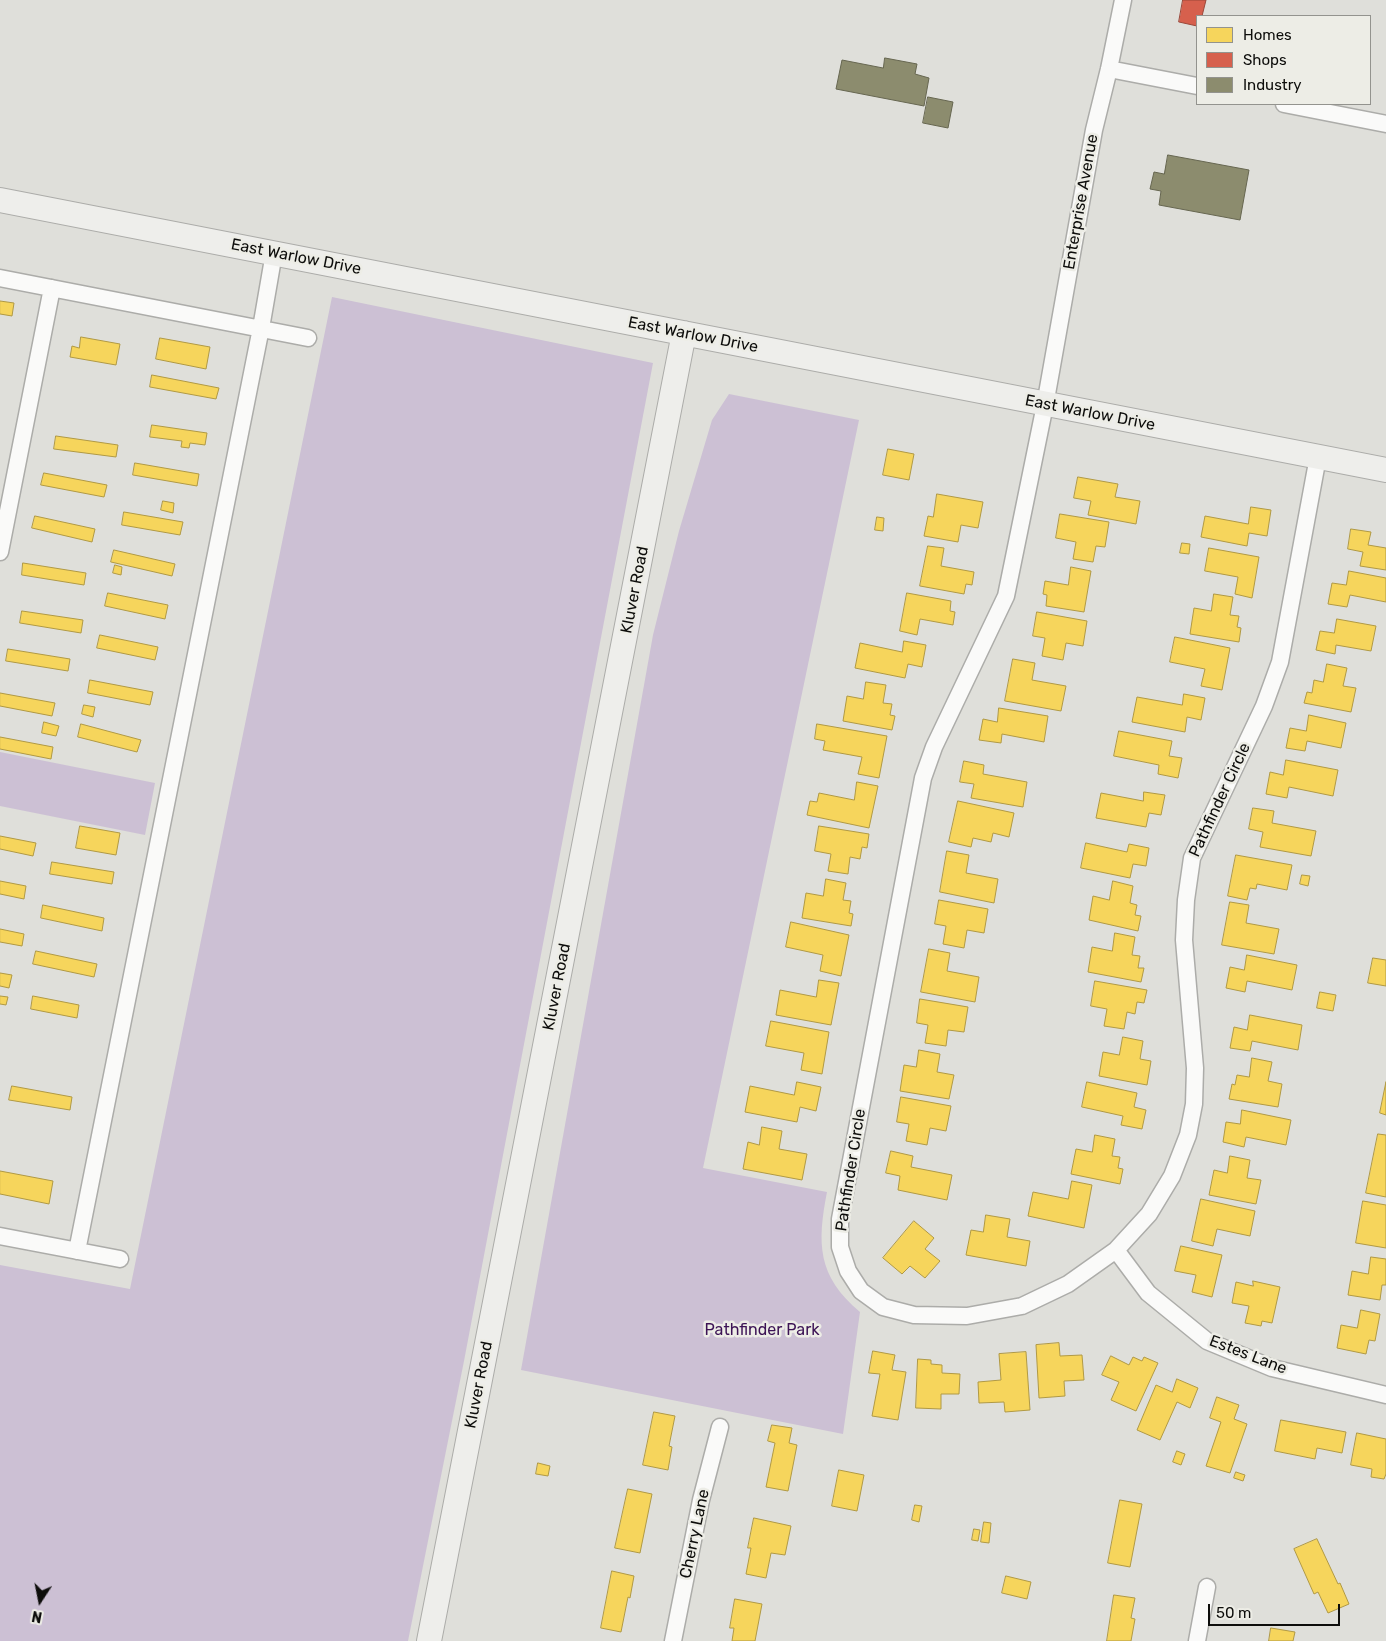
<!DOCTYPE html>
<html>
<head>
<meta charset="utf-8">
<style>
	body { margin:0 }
	#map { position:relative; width:1386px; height:1641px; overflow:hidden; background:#dfdfda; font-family:Rubik,sans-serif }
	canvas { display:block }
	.legend { position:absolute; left:1196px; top:15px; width:175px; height:90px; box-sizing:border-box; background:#edede6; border:1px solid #93938e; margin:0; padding:6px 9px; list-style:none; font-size:15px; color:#0d0d0b }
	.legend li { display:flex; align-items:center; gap:10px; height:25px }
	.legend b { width:25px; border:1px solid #93938e }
	.north { position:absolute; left:15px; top:1576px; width:50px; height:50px; -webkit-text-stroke:4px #edede6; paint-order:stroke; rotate:191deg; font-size:14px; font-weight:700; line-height:20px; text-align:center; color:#0d0d0b }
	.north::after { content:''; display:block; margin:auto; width:18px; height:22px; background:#0d0d0b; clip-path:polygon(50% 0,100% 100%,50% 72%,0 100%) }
	.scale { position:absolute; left:1208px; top:1604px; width:132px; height:22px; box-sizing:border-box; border:2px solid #0d0d0b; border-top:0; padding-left:6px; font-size:15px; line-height:18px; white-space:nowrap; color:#0d0d0b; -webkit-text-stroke:4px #edede6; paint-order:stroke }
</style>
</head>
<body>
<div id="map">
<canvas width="1386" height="1641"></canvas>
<ul class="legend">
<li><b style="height:14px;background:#f6d55c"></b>Homes</li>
<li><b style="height:14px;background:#d6604d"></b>Shops</li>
<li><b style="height:14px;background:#8c8c6e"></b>Industry</li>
</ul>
<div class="north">N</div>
<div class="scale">50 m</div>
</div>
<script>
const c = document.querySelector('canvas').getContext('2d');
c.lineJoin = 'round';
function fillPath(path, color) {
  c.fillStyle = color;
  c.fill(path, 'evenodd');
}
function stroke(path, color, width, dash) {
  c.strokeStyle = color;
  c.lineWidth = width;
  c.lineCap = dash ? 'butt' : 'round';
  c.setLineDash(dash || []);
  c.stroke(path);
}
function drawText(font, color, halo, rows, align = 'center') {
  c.font = font + ' Rubik,sans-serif';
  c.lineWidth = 5;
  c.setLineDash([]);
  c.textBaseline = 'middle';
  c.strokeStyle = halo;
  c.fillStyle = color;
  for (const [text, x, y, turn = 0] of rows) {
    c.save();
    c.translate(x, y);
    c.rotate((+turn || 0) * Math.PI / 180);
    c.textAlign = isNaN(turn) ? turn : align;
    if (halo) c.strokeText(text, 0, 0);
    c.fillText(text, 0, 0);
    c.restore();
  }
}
const green = new Path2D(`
	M 332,297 L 653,363 L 464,1361 L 408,1641 L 0,1641 L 0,1265 L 130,1289 Z
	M 729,394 L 859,420 L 703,1168 L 827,1192 C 817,1243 817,1276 860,1312 L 843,1434 L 521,1370 L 653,635 L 679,531 L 712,420 Z
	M 0,752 L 155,783 L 145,835 L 0,806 Z`);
const homes = new Path2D(`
	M 0,301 L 14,303 L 12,316 L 0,314 Z
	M 81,337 L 120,344 L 116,365 L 70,357 L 72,346 L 79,348 Z
	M 160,338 L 210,347 L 206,369 L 156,359 Z
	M 152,375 L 219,388 L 216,399 L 150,387 Z
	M 152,425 L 207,433 L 205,445 L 190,443 L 189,448 L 181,447 L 182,441 L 150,437 Z
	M 56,436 L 118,445 L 116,457 L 54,449 Z
	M 888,449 L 914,454 L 909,480 L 883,475 Z
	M 135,463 L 199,474 L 197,486 L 133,475 Z
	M 44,473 L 107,485 L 104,497 L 41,485 Z
	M 1078,477 L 1118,484 L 1115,497 L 1140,501 L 1136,524 L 1088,515 L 1091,501 L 1074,498 Z
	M 937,494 L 983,502 L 978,528 L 961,525 L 958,542 L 924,536 L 928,516 L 933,517 Z
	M 163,501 L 174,503 L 173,513 L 161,510 Z
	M 1251,507 L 1271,510 L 1267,536 L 1249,533 L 1247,546 L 1201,537 L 1205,516 L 1248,524 Z
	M 124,512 L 183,522 L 180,535 L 122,525 Z
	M 1060,514 L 1109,522 L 1105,547 L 1096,546 L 1093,562 L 1073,559 L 1076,542 L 1056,538 Z
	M 35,516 L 95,529 L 92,542 L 32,528 Z
	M 877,517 L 884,518 L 883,531 L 875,530 Z
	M 1351,529 L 1371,532 L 1368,545 L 1386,548 L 1386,570 L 1360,566 L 1363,552 L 1348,549 Z
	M 1182,543 L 1190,544 L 1189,554 L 1180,553 Z
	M 928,546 L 944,548 L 941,566 L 974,572 L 972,585 L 966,584 L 964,594 L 920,586 Z
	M 1209,548 L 1259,557 L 1252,598 L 1235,594 L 1238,577 L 1205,571 Z
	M 114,550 L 175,564 L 172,576 L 111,562 Z
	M 23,563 L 86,573 L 84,585 L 22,575 Z
	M 115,565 L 122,567 L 121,575 L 113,573 Z
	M 1071,567 L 1091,571 L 1084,612 L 1046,606 L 1047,595 L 1043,594 L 1045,581 L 1068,585 Z
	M 1349,571 L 1386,578 L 1386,602 L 1350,595 L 1347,607 L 1328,604 L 1332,583 L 1346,585 Z
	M 108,593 L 168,605 L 165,619 L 105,606 Z
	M 907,593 L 951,601 L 950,611 L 955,612 L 953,625 L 920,619 L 917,635 L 900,631 Z
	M 1214,594 L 1233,597 L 1230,615 L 1239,616 L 1237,627 L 1241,628 L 1239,642 L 1190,634 L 1194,608 L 1211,611 Z
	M 22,611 L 83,620 L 81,633 L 20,623 Z
	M 1037,612 L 1087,621 L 1083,646 L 1066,643 L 1063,660 L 1042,656 L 1045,638 L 1033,636 Z
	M 1337,619 L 1376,626 L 1371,651 L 1336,645 L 1335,654 L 1316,650 L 1320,631 L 1334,633 Z
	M 100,635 L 158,647 L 155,660 L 97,648 Z
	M 1175,637 L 1230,648 L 1222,690 L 1201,686 L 1205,669 L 1170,662 Z
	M 904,641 L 926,645 L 922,667 L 908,664 L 905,678 L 855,668 L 860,643 L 902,652 Z
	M 8,649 L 70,659 L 68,671 L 6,661 Z
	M 1013,659 L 1035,663 L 1032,680 L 1066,686 L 1061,711 L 1005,701 Z
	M 1327,664 L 1347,668 L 1343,686 L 1356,688 L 1351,712 L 1304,703 L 1307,692 L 1312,693 L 1314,680 L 1323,682 Z
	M 90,680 L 153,692 L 150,705 L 88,693 Z
	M 866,682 L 886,685 L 883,703 L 892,704 L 890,715 L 895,716 L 892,730 L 843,721 L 847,696 L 863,699 Z
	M 0,693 L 55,703 L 52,716 L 0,706 Z
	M 1184,694 L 1205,698 L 1201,720 L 1187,717 L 1185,732 L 1132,722 L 1137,697 L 1182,705 Z
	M 84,705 L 95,707 L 93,717 L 82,714 Z
	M 999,708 L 1048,716 L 1044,742 L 1002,734 L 1001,743 L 979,740 L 983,719 L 997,722 Z
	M 1309,715 L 1346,723 L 1341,748 L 1307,741 L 1305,751 L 1286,748 L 1290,728 L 1306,731 Z
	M 44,722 L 59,726 L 56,736 L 42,733 Z
	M 81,724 L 141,740 L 137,752 L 78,737 Z
	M 817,724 L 887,736 L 879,778 L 858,774 L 862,757 L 823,750 L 825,741 L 815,739 Z
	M 1119,731 L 1172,741 L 1169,756 L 1182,758 L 1178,778 L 1158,774 L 1159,765 L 1114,756 Z
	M 0,737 L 53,747 L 51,759 L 0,749 Z
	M 1286,760 L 1338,770 L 1333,796 L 1289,787 L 1287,798 L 1266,794 L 1270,772 L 1283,775 Z
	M 964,761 L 984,765 L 983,774 L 1027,782 L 1023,807 L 971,798 L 974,784 L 960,782 Z
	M 857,782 L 878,786 L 869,828 L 807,815 L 810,801 L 817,802 L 819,793 L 854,800 Z
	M 1144,792 L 1165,795 L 1161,815 L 1149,813 L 1146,827 L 1096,818 L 1101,793 L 1143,801 Z
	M 958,801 L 1014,813 L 1009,837 L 993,833 L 991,842 L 973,838 L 971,847 L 949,842 Z
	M 1253,808 L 1274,811 L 1272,823 L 1316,831 L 1311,856 L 1260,847 L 1263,832 L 1249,829 Z
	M 80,826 L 120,833 L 116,855 L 76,848 Z
	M 819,826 L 869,834 L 867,848 L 862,847 L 860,859 L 850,857 L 848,874 L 828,871 L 831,854 L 815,851 Z
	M 0,836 L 36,843 L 33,856 L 0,849 Z
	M 1086,843 L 1127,852 L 1129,844 L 1149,848 L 1146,866 L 1133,864 L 1130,878 L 1081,868 Z
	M 947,851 L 969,855 L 966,873 L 998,879 L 994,903 L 940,892 Z
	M 1236,855 L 1292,865 L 1287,890 L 1257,884 L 1256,889 L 1250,888 L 1247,900 L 1228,896 Z
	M 52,862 L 114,872 L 112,884 L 50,874 Z
	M 1302,875 L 1310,876 L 1308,886 L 1300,884 Z
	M 826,879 L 846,883 L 843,900 L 851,901 L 849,913 L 853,914 L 851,926 L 802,918 L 806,893 L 823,896 Z
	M 0,881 L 26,886 L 24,899 L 0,894 Z
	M 1113,881 L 1133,886 L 1130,903 L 1137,905 L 1135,915 L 1141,916 L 1138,931 L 1089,920 L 1093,896 L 1109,900 Z
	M 939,900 L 988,909 L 984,933 L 967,930 L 964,948 L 943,944 L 946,926 L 935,924 Z
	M 1230,902 L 1249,905 L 1246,923 L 1279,929 L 1274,954 L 1222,945 Z
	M 43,905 L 104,918 L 102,931 L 41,918 Z
	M 791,922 L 849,935 L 841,976 L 820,971 L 823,955 L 786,947 Z
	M 0,929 L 24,934 L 22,946 L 0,942 Z
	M 1115,933 L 1135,937 L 1132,955 L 1140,956 L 1138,968 L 1144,968 L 1141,982 L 1088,972 L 1092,947 L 1112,951 Z
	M 929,949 L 950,953 L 947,971 L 979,977 L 975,1002 L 921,992 Z
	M 36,951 L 97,964 L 94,977 L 33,964 Z
	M 1247,955 L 1297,965 L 1292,990 L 1247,981 L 1245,992 L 1226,988 L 1230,967 L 1244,970 Z
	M 1373,958 L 1386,960 L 1386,986 L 1368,983 Z
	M 0,973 L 12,975 L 9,988 L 0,986 Z
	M 819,980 L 839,983 L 831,1025 L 776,1015 L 780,990 L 816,997 Z
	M 1095,981 L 1147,990 L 1144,1003 L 1137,1002 L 1135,1014 L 1127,1012 L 1124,1029 L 1104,1026 L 1107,1009 L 1091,1006 Z
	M 1320,992 L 1336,995 L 1333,1011 L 1317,1008 Z
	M 0,996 L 8,997 L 6,1005 L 0,1004 Z
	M 33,996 L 79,1005 L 77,1018 L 31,1009 Z
	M 920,999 L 968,1007 L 964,1032 L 948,1030 L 946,1046 L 925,1043 L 928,1025 L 917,1023 Z
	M 1250,1015 L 1302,1025 L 1298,1050 L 1252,1041 L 1250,1051 L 1230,1048 L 1234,1027 L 1247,1030 Z
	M 771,1021 L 829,1032 L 822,1074 L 801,1070 L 804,1053 L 766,1046 Z
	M 1123,1037 L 1143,1041 L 1140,1059 L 1151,1061 L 1147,1085 L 1099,1076 L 1103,1052 L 1119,1055 Z
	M 919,1050 L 940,1054 L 937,1072 L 954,1075 L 949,1099 L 900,1091 L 904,1065 L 916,1067 Z
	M 1252,1058 L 1272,1062 L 1268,1081 L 1282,1084 L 1278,1107 L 1229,1099 L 1232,1084 L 1235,1085 L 1237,1075 L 1249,1077 Z
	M 797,1082 L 821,1087 L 816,1111 L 800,1107 L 797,1122 L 745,1112 L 750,1086 L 794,1095 Z
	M 1087,1082 L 1137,1093 L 1134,1107 L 1146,1110 L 1142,1129 L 1121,1125 L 1123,1116 L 1082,1107 Z
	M 1386,1082 L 1386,1115 L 1380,1113 Z
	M 12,1086 L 72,1097 L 70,1110 L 9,1100 Z
	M 901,1097 L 951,1106 L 946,1131 L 930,1128 L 927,1145 L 906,1141 L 909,1124 L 897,1122 Z
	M 1242,1110 L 1291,1120 L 1286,1145 L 1246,1137 L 1244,1147 L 1223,1142 L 1226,1122 L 1240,1124 Z
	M 762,1127 L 782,1131 L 779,1149 L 807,1154 L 802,1180 L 743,1169 L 748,1142 L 759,1145 Z
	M 1378,1134 L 1386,1135 L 1386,1197 L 1366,1193 Z
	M 1095,1135 L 1115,1139 L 1112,1156 L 1120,1157 L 1118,1168 L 1123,1169 L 1120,1184 L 1071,1174 L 1076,1149 L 1092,1152 Z
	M 891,1151 L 913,1156 L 911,1167 L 952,1175 L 947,1200 L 898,1190 L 900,1176 L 886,1173 Z
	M 1230,1156 L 1250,1160 L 1247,1178 L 1261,1180 L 1256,1204 L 1209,1195 L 1214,1170 L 1227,1173 Z
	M 0,1171 L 53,1181 L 49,1204 L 0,1194 Z
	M 1072,1181 L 1092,1185 L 1084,1228 L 1028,1216 L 1033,1192 L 1068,1199 Z
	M 1201,1199 L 1255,1211 L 1250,1236 L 1217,1229 L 1213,1246 L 1192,1241 Z
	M 1363,1201 L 1386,1205 L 1386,1248 L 1356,1243 Z
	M 986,1215 L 1010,1219 L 1007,1237 L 1030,1241 L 1026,1266 L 966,1255 L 971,1230 L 983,1232 Z
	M 914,1221 L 934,1238 L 925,1249 L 940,1261 L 925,1278 L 910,1266 L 902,1274 L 883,1258 Z
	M 1181,1246 L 1222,1255 L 1212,1297 L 1192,1292 L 1196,1275 L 1175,1271 Z
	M 1371,1257 L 1386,1259 L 1386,1285 L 1382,1285 L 1380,1300 L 1348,1295 L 1352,1271 L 1368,1274 Z
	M 1253,1281 L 1280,1287 L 1272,1323 L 1262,1321 L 1261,1326 L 1245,1323 L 1249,1306 L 1232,1303 L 1236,1282 L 1253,1286 Z
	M 1361,1310 L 1380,1314 L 1375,1341 L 1369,1340 L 1366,1354 L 1337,1348 L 1341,1325 L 1357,1328 Z
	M 1059,1343 L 1060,1356 L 1082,1355 L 1084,1380 L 1064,1381 L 1065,1396 L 1039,1398 L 1036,1345 Z
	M 873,1351 L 895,1355 L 892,1370 L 906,1372 L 898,1420 L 872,1416 L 880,1374 L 869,1373 Z
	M 1026,1352 L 1030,1410 L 1005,1412 L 1004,1402 L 979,1403 L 978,1382 L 1001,1380 L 999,1354 Z
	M 1111,1356 L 1129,1365 L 1133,1357 L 1142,1361 L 1144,1357 L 1158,1363 L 1136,1411 L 1111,1400 L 1119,1382 L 1102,1375 Z
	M 918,1359 L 931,1360 L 931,1364 L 942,1365 L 942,1373 L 960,1374 L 959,1394 L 941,1394 L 941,1409 L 916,1408 Z
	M 1177,1379 L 1198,1388 L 1190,1408 L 1177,1402 L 1160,1440 L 1137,1430 L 1156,1385 L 1172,1392 Z
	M 1217,1397 L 1239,1405 L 1234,1419 L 1247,1424 L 1230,1473 L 1206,1466 L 1221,1422 L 1210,1418 Z
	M 654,1412 L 675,1416 L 669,1446 L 672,1447 L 668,1470 L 643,1465 Z
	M 1281,1420 L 1346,1432 L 1342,1453 L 1317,1448 L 1315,1459 L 1275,1451 Z
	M 772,1425 L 792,1428 L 789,1443 L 797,1445 L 788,1491 L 766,1487 L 775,1443 L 768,1441 Z
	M 1357,1433 L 1386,1439 L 1386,1474 L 1384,1479 L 1371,1477 L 1372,1469 L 1351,1465 Z
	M 1177,1451 L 1185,1454 L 1181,1465 L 1173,1462 Z
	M 538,1463 L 550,1466 L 548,1476 L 536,1474 Z
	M 839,1470 L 864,1475 L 857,1511 L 832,1506 Z
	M 1236,1472 L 1245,1475 L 1243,1481 L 1234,1478 Z
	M 628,1489 L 652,1494 L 640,1553 L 615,1548 Z
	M 1120,1500 L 1142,1504 L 1130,1567 L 1108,1563 Z
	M 915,1505 L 922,1506 L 919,1522 L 912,1520 Z
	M 754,1518 L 791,1526 L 785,1555 L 771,1553 L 766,1578 L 746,1574 L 751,1548 L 748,1548 Z
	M 984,1522 L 991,1523 L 989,1543 L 981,1542 Z
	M 974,1529 L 980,1530 L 978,1541 L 972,1540 Z
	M 1317,1539 L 1338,1584 L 1340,1583 L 1349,1604 L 1328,1613 L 1318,1592 L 1314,1594 L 1294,1549 Z
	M 612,1571 L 634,1576 L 630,1598 L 628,1597 L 621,1632 L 601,1628 Z
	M 1006,1576 L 1031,1582 L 1027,1599 L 1002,1593 Z
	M 1114,1595 L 1135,1598 L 1131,1618 L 1135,1619 L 1131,1641 L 1107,1641 Z
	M 735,1599 L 762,1604 L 755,1641 L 732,1641 L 734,1628 L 730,1628 Z
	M 1271,1628 L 1295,1632 L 1293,1641 L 1269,1641 Z`);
const shops = new Path2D(`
	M 1183,0 L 1206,0 L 1202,16 L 1197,16 L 1197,26 L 1179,22 Z`);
const industry = new Path2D(`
	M 885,58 L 917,64 L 915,74 L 929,78 L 924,106 L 836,89 L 842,60 L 883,68 Z
	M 928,97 L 953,102 L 948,128 L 923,123 Z
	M 1168,155 L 1249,170 L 1240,220 L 1159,205 L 1161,191 L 1150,189 L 1154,172 L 1164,174 Z`);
const street = new Path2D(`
	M 1123,0 L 1109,69 L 1094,130 L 1045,405 L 1006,596 L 934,747 L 923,778 L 840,1219 L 840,1247 L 848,1271 L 861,1291 L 883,1307 L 914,1315 L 967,1316 L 1022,1306 L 1068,1284 L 1116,1250 L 1149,1214 L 1172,1176 L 1188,1135 L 1194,1104 L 1195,1068 L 1184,940 L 1186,900 L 1192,858 L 1264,706 L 1280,662 L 1318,457
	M 1109,69 L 1197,86
	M 1284,104 L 1386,124
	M 0,278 L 308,338
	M 0,552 L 52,288
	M 0,1236 L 120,1259
	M 1116,1250 L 1148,1293 L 1207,1341 L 1272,1368 L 1386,1395
	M 77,1251 L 261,328 L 274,253
	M 673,1641 L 701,1500 L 720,1427
	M 1197,1641 L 1207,1587`);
const secondary = new Path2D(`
	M 0,200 L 1386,470
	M 429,1641 L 684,333`);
const streetNames = [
	["Enterprise Avenue",1081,202,-80],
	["East Warlow Drive",296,257,11],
	["East Warlow Drive",693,335,11],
	["East Warlow Drive",1090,413,11],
	["Kluver Road",635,590,-79],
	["Pathfinder Circle",1220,800,-65],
	["Kluver Road",557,987,-79],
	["Pathfinder Circle",851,1170,-81],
	["Estes Lane",1248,1355,21],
	["Kluver Road",479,1385,-79],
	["Cherry Lane",695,1534,-78]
];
const parkNames = [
	["Pathfinder Park",762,1330]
];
fillPath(green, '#ccc0d4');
fillPath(homes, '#f6d55c');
stroke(homes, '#b09944', 1);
fillPath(shops, '#d6604d');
stroke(shops, '#9a4739', 1);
fillPath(industry, '#8c8c6e');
stroke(industry, '#666650', 1);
stroke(street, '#acaca9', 19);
stroke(secondary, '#acaca9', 26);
stroke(street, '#fafaf9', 16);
stroke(secondary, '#eeeeeb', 24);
drawText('16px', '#0d0d0b', '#edede6', streetNames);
drawText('16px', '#3c1355', '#edede6', parkNames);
</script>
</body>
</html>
